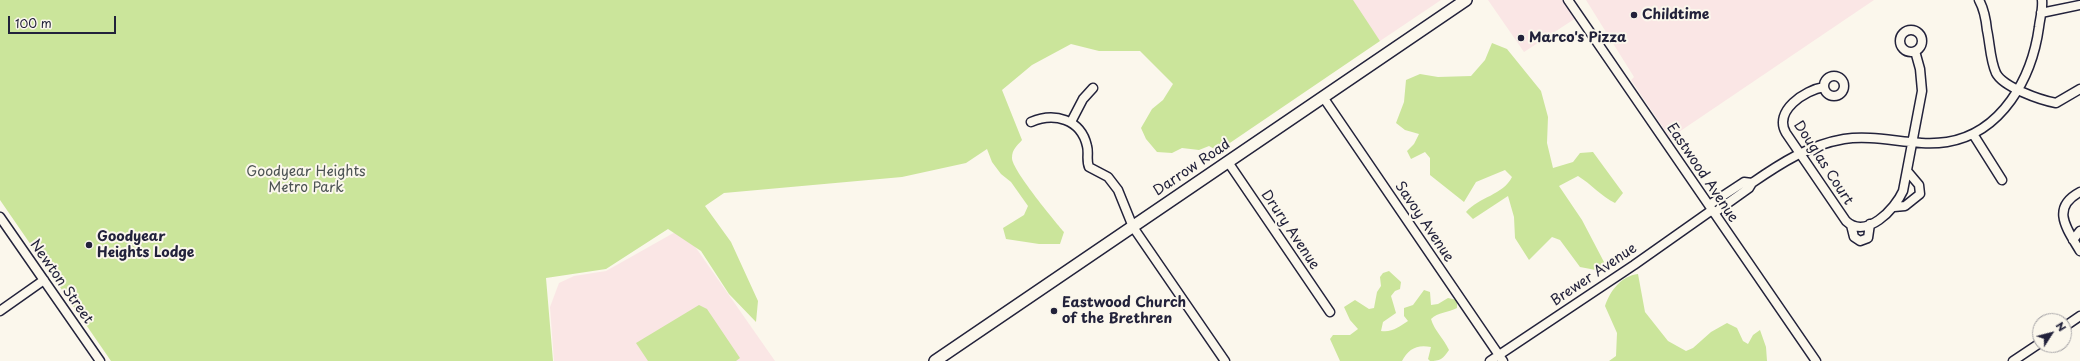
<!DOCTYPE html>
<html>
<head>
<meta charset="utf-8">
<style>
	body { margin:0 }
	#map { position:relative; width:2080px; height:361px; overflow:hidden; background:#fbf7ec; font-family:"Playpen Sans",sans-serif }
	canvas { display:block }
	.north { position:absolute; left:2032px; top:313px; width:40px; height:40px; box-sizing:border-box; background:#fbf7ec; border:1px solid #a4a2a5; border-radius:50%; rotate:54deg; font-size:11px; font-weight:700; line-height:16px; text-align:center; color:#22223b }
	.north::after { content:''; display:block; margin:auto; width:14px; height:18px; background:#22223b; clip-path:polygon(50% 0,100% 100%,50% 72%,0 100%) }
	.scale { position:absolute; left:8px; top:16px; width:108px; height:18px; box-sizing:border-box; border:2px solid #22223b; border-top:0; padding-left:5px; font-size:12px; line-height:14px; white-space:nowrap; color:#22223b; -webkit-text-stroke:3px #fbf7ec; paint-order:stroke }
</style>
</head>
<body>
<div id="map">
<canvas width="2080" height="361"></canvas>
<div class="north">N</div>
<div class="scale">100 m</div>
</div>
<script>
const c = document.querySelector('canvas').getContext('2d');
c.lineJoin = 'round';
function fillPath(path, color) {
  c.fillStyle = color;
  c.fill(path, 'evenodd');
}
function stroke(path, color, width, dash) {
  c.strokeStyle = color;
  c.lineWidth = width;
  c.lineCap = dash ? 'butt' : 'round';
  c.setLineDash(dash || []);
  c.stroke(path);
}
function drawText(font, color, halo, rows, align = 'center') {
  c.font = font + ' "Playpen Sans",sans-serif';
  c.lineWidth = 4;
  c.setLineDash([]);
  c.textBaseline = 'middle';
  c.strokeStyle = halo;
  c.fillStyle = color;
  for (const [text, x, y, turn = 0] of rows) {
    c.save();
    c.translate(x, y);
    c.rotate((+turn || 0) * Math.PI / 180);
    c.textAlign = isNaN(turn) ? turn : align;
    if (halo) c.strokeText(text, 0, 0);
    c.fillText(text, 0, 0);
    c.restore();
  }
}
const built = new Path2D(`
	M 1351,0 L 1441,0 L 1380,41 Z
	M 1488,0 L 1568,0 L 1579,16 L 1524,52 Z
	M 1586,0 L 1874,0 L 1670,138 L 1631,80 L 1634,77 Z
	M 677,231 L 687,235 L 775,361 L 554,361 L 550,307 L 559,283 L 574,276 L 606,271 Z`);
const green = new Path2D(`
	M 0,0 L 1353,0 L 1380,41 L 1218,151 L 1209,146 L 1199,150 L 1182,148 L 1172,153 L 1157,152 L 1146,139 L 1141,128 L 1152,109 L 1163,100 L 1173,84 L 1140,51 L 1099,51 L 1071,44 L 1032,65 L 1002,90 L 1022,140 C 1017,146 1012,149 1012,158 C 1012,170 1054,220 1064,232 L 1060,244 L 1039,244 L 1006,239 L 1003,228 L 1024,215 L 1028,206 L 1011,182 L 1001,174 L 992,162 L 987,149 L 966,163 L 902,177 L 724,193 L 705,206 L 731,242 L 758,301 L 756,322 L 729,294 L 701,251 L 668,229 L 606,269 L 546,278 L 553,361 L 111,361 L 0,200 Z
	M 1492,43 L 1507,49 L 1541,91 L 1548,117 L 1547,143 L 1553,168 L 1573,162 L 1580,153 L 1593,152 L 1623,193 L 1615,203 C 1601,196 1591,184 1578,176 L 1559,186 L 1582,220 L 1604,262 L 1601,271 L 1580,267 L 1560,240 L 1552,237 L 1529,260 L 1515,238 L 1514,217 L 1508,196 L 1473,219 L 1466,212 C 1479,197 1503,195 1512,177 L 1505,170 L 1476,182 L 1464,202 L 1430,175 L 1430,158 L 1425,152 L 1411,159 L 1407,151 L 1414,144 L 1419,134 L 1405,130 L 1396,123 L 1404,102 L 1406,80 L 1420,74 L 1438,77 L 1471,76 L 1485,60 Z
	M 1389,271 L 1401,282 L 1400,289 L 1395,291 L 1391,296 L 1396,313 L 1383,322 L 1381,331 C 1392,333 1400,326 1408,321 L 1404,316 L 1404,308 L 1413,305 L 1424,290 L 1430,292 L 1431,305 L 1438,304 L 1448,298 L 1457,300 L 1457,308 C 1448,313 1438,312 1431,319 C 1434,330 1444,339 1449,350 C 1443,359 1440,361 1430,361 L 1428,359 L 1431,347 C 1417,344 1408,349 1402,361 L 1340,361 L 1330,339 L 1333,335 L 1350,335 L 1358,329 L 1350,320 L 1344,307 L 1355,300 L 1369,309 L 1374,308 L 1377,292 L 1381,286 L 1380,277 L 1383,273 Z
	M 1638,274 L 1645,312 L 1668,341 L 1686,351 L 1693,348 L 1711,332 L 1727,323 L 1737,328 L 1743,341 L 1748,344 L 1753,335 L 1760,330 L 1766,347 L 1767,361 L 1609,361 L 1616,356 L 1617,333 L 1605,306 C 1610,291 1621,276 1638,274 Z
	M 699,305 L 707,309 L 740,358 L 736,361 L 648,361 L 636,343 Z`);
const minor = new Path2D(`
	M 1568,0 L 1816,361
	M 1979,0 C 1984,9 1986,20 1987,30 C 1990,43 1990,60 1996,73 C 2003,87 2040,100 2056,103 L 2080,89
	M 2041,13 L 2080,5
	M1900 41a11 11 0 1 1 22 0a11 11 0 1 1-22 0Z
	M1824 86a10 10 0 1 1 20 0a10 10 0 1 1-20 0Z
	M 1824,87 C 1805,90 1773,111 1786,133 L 1846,221 C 1866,240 1895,209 1903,191 L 1922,91 L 1920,69 L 1915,51
	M 1323,97 L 1503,361
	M 1031,122 C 1054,112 1081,119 1087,146 C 1089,153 1086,160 1089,167 L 1108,177 L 1118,190 L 1133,227 L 1225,361
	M 1071,122 L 1083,99 L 1093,88
	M 1973,134 L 2002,180
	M 1228,162 L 1330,312
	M 2080,192 C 2050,208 2067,229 2080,251
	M 1709,205 L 1744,182 L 1752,183 C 1781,163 1809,145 1844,139 C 1879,134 1913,147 1947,142 C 2002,133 2032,78 2039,27 C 2040,18 2043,9 2042,0
	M 1894,207 L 1905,206 L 1920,194 L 1919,185 L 1908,172
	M 1714,213 L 1749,188 L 1752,183
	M 0,217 L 100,361
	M 1851,225 L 1854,237 L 1860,241 L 1868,238 L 1870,224
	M 2073,240 L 2080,231
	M 0,311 L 44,280
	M 2064,327 L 2080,316
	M 1490,361 L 1634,265 L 1712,210
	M 2013,361 L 2040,343`);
const major = new Path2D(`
	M 935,361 L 1466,0`);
const markers = [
	[1634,15,4,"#22223b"],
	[1521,38,4,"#22223b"],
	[89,245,4,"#22223b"],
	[1054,311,4,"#22223b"]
];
const poiNames = [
	["Childtime",1642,15],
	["Marco's Pizza",1529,38],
	["Goodyear",97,237],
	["Heights Lodge",97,253],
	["Eastwood Church",1062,303],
	["of the Brethren",1062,319]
];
const streetNames = [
	["Douglas Court",1823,163,57],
	["Darrow Road",1192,168,-34],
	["Eastwood Avenue",1702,173,56],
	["Savoy Avenue",1424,222,56],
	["Drury Avenue",1290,230,56],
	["Brewer Avenue",1594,275,-34],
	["Newton Street",61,282,55]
];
const parkNames = [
	["Goodyear Heights",306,172],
	["Metro Park",306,188]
];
fillPath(built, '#fae6e5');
fillPath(green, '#cbe59b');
stroke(minor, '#22223b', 11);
stroke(major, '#22223b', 14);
stroke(minor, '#fbf7ec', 8);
stroke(major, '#fbf7ec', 11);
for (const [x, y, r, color] of markers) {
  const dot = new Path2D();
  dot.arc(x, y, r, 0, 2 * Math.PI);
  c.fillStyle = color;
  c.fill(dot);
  stroke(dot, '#fbf7ec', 1.5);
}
drawText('bold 14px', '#22223b', '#fbf7ec', poiNames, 'left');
drawText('14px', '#22223b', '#fbf7ec', streetNames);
drawText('14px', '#4c5353', '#fbf7ec', parkNames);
</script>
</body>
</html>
